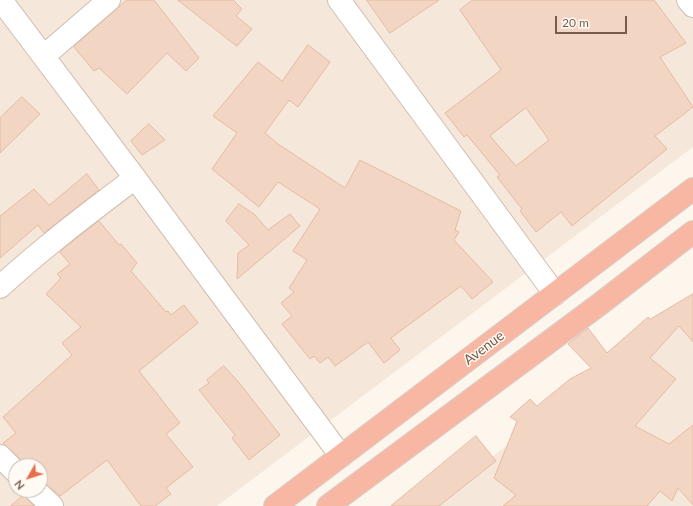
<!DOCTYPE html>
<html>
<head>
<meta charset="utf-8">
<style>
	body { margin:0 }
	#map { position:relative; width:693px; height:506px; overflow:hidden; background:#fdf6ec; font-family:Lato,sans-serif }
	canvas { display:block }
	.north { position:absolute; left:8px; top:458px; width:40px; height:40px; box-sizing:border-box; background:#fffaf3; border:1px solid #cabbb1; border-radius:50%; rotate:231deg; font-size:11px; font-weight:700; line-height:16px; text-align:center; color:#7a5c4d }
	.north::after { content:''; display:block; margin:auto; width:14px; height:18px; background:#e76f51; clip-path:polygon(50% 0,100% 100%,50% 72%,0 100%) }
	.scale { position:absolute; left:555px; top:16px; width:72px; height:18px; box-sizing:border-box; border:2px solid #7a5c4d; border-top:0; padding-left:5px; font-size:12px; line-height:14px; white-space:nowrap; color:#7a5c4d; -webkit-text-stroke:3px #fffaf3; paint-order:stroke }
</style>
</head>
<body>
<div id="map">
<canvas width="693" height="506"></canvas>
<div class="north">N</div>
<div class="scale">20 m</div>
</div>
<script>
const c = document.querySelector('canvas').getContext('2d');
c.lineJoin = 'round';
function fillPath(path, color) {
  c.fillStyle = color;
  c.fill(path, 'evenodd');
}
function stroke(path, color, width, dash) {
  c.strokeStyle = color;
  c.lineWidth = width;
  c.lineCap = dash ? 'butt' : 'round';
  c.setLineDash(dash || []);
  c.stroke(path);
}
function drawText(font, color, halo, rows, align = 'center') {
  c.font = font + ' Lato,sans-serif';
  c.lineWidth = 3;
  c.setLineDash([]);
  c.textBaseline = 'middle';
  c.strokeStyle = halo;
  c.fillStyle = color;
  for (const [text, x, y, turn = 0] of rows) {
    c.save();
    c.translate(x, y);
    c.rotate((+turn || 0) * Math.PI / 180);
    c.textAlign = isNaN(turn) ? turn : align;
    if (halo) c.strokeText(text, 0, 0);
    c.fillText(text, 0, 0);
    c.restore();
  }
}
const residential = new Path2D(`
	M 0,0 L 693,0 L 693,147 L 217,506 L 0,506 ZM 16,466 L 40,466 L 40,490 L 16,490 Z
	M 693,305 L 693,506 L 427,506 Z`);
const building = new Path2D(`
	M 127,0 L 154,0 L 199,58 L 186,71 L 167,53 L 127,94 L 99,68 L 94,71 L 74,47 Z
	M 178,0 L 233,0 L 242,9 L 236,16 L 252,29 L 237,46 Z
	M 367,0 L 439,0 L 390,33 Z
	M 473,0 L 654,0 L 686,43 L 660,57 L 693,107 L 655,136 L 667,149 L 572,226 L 561,212 L 536,232 L 520,211 L 522,209 L 497,177 L 500,175 L 467,135 L 464,137 L 445,113 L 501,70 L 460,10 ZM 526,108 L 549,140 L 516,166 L 490,136 Z
	M 308,45 L 330,62 L 298,107 L 289,100 L 265,133 L 278,144 L 345,188 L 360,160 L 461,211 L 455,230 L 459,232 L 454,240 L 493,282 L 472,299 L 461,286 L 391,338 L 400,350 L 384,363 L 368,342 L 335,366 L 328,357 L 320,363 L 314,356 L 310,359 L 282,324 L 292,316 L 281,303 L 294,292 L 289,288 L 307,260 L 293,251 L 320,209 L 278,182 L 259,207 L 212,169 L 237,133 L 213,116 L 258,62 L 282,81 Z
	M 22,97 L 40,114 L 0,153 L 0,118 Z
	M 149,124 L 165,140 L 142,155 L 131,141 Z
	M 87,174 L 99,190 L 44,233 L 38,225 L 0,258 L 0,216 L 34,189 L 49,205 Z
	M 239,204 L 254,214 L 268,230 L 290,214 L 300,226 L 237,279 L 238,253 L 249,245 L 226,221 Z
	M 99,221 L 119,245 L 121,244 L 137,263 L 131,271 L 166,312 L 168,311 L 171,315 L 184,305 L 198,323 L 139,371 L 180,423 L 166,434 L 193,467 L 166,488 L 171,494 L 155,506 L 141,506 L 107,460 L 60,496 L 40,479 L 40,466 L 27,466 L 3,443 L 16,433 L 3,417 L 72,355 L 62,343 L 81,327 L 46,294 L 61,278 L 57,274 L 70,264 L 60,252 Z
	M 693,294 L 693,342 L 679,326 L 650,358 L 676,379 L 635,426 L 669,444 L 693,425 L 693,505 L 678,488 L 672,501 L 660,491 L 647,506 L 503,506 L 516,495 L 494,478 L 517,421 L 510,417 L 530,399 L 537,406 L 570,379 L 591,368 L 568,344 L 588,328 L 607,353 L 648,317 L 650,319 Z
	M 224,366 L 241,385 L 280,435 L 249,460 L 232,438 L 235,435 L 199,390 L 209,383 L 207,380 Z
	M 476,436 L 496,461 L 439,506 L 391,506 Z
	M 24,495 L 34,506 L 11,506 Z`);
const street = new Path2D(`
	M 1,0 L 135,178 L 341,456
	M 339,0 L 555,294
	M 688,0 L 693,6
	M 44,56 L 109,0
	M 0,287 C 42,248 89,213 135,178
	M 0,456 L 16,472
	M 35,490 L 52,506`);
const highway = new Path2D(`
	M 275,506 L 693,189
	M 328,506 L 600,304 L 693,232`);
const streetNames = [
	["Avenue",484,348,-37]
];
fillPath(residential, '#f5e8da');
fillPath(building, '#f3d5c3');
stroke(building, '#e6bba3', 1);
stroke(street, '#d1beb0', 24);
stroke(highway, '#dad1cd', 24);
stroke(street, '#fff', 22);
stroke(highway, '#f7b7a3', 22);
drawText('14px', '#7a5c4d', '#fffaf3', streetNames);
</script>
</body>
</html>
